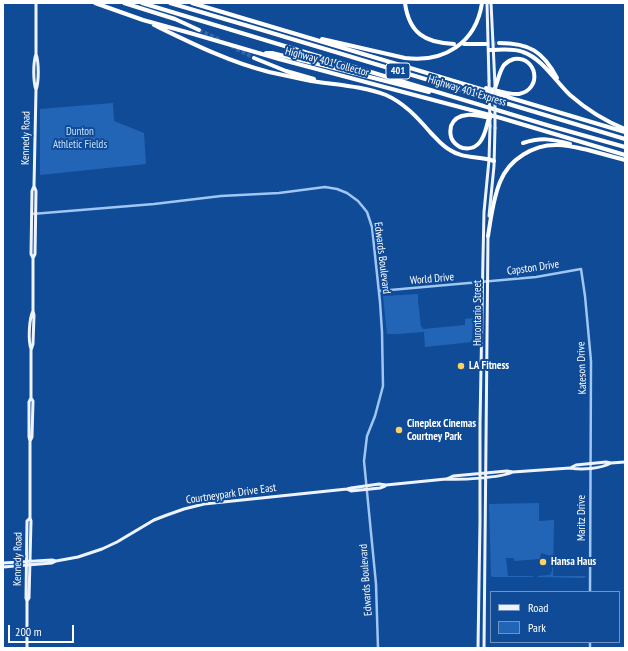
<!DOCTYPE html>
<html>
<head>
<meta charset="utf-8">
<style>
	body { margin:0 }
	#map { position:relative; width:628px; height:651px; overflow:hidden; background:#104b97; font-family:"PT Sans Narrow",sans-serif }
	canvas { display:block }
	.frame { position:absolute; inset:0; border:4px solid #fff; pointer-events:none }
	.legend { position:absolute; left:490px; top:591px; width:130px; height:52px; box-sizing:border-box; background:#104b97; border:1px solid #7093c1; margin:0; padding:5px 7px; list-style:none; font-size:12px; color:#fff }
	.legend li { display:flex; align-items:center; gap:8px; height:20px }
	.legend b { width:20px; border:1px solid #7093c1 }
	.scale { position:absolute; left:8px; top:625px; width:66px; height:18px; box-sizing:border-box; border:2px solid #fff; border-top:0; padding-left:5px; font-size:12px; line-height:14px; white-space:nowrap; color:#fff; -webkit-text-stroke:3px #104b97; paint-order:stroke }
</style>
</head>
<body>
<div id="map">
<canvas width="628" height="651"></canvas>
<div class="frame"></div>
<ul class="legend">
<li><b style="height:5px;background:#edf4ff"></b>Road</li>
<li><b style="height:11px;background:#2265b7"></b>Park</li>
</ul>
<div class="scale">200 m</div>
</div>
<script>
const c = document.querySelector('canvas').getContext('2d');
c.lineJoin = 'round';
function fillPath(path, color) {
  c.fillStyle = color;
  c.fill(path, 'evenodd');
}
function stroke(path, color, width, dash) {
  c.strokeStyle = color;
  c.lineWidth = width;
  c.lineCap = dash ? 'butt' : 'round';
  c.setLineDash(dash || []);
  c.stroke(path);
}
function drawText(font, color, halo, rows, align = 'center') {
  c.font = font + ' "PT Sans Narrow",sans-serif';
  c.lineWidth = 4;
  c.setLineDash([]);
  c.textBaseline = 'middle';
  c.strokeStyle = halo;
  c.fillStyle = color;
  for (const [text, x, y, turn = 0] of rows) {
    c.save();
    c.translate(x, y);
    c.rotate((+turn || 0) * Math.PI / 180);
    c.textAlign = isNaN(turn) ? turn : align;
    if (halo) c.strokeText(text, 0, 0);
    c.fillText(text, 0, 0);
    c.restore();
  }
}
const green = new Path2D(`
	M 113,103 L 114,121 L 144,133 L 146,164 L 40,175 L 40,109 Z
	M 418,294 L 418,300 L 421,327 L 422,327 L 423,329 L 465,325 L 465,319 L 473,318 L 472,342 L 425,347 L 424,332 L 397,334 L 387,334 L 383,296 Z
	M 539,503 L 539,521 L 554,520 L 553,576 L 585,576 L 586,577 L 583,578 L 538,577 L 537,576 L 550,575 C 554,570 552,562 551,556 L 541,553 L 540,559 L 514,561 L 514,558 L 506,558 L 508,576 L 534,576 L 532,577 L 493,577 L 491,576 L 489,504 Z`);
const highwayTunnel = new Path2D(`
	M 199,30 L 220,40
	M 486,44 L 499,43
	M 231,46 L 254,58`);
const minor = new Path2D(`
	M 32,214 L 154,204 L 221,196 L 279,193 L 325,187 L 337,189 L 347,193 L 358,201 L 363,207 L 367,212 L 372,227 L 380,302 L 382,332 L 383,386 L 375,416 L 367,436 L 364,461 L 376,584 L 378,648
	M 379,291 L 536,277 L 581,269 L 585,296 L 591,361 L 590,592
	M 590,642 L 590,648`);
const major = new Path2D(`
	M 487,3 L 489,81
	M 491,3 L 495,85
	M 36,90 C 39,82 39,62 36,54
	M 489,216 L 494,166 L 495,128
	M 33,258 L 31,254 L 32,191 L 34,186 L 36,90 C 33,81 33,63 36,54 L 36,3
	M 31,349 C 28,340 29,319 33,311
	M 30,441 L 32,437 L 33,401 L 31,398
	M 572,467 L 576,465 L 606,462 L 611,463 L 625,462
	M 447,479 L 453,476 L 507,471 L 513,472 L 570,468 C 582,470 600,469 611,463
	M 347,489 L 351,491 L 380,488 L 385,486
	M 3,563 L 52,560 L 56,561
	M 3,567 L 52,563 L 56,561 L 78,557 L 102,549 L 117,542 L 154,520 L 167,515 L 184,509 L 204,504 L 347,489 L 351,488 L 379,484 L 386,485 L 446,479 C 460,480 500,478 513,472
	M 27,601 L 29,598 L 31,521 L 30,518 L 30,441 L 29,437 L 29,402 L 31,398 L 31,350 L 33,344 L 34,315 L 33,311 L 33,258 L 35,254 L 36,191 L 34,186
	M 27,648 L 27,601 L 26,598 L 27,521 L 30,518
	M 478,648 L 480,521 L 480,424 L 483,257 L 484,212 L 489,160 L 490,126
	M 484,648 L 488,235`);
const highway = new Path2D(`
	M 95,3 L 143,20 L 190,33 L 279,59 L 501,118 L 625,155
	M 124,3 L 175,19 L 199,30
	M 142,3 L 550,126 L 625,147
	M 170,3 L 262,30 L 625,139
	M 192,3 L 625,132
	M 405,3 C 409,33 425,43 454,44
	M 154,25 C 191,43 229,62 269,72 C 283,75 297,78 311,81 C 336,85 362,86 386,95 C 404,103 417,117 430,132 C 436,138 442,146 450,150 C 463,159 479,156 494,161
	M 322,39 L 405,58 C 444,63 476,43 482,3
	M 499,43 C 529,43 543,51 557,78
	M 464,44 L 486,44
	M 489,50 C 500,50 513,48 523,52 C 543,59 555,81 570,95 C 586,109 605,121 625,129
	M 266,53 L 272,53 L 330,67 L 429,92
	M 254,58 L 286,71 L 314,79
	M 486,88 C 495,90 510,95 519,94 C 543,89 537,56 514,59 C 510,60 507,62 504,65 C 499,72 498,81 495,88
	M 487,125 C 484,137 479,151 463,148 C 459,147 456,145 453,141 C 450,137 450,131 451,126 C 457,110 477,115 490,118
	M 523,143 C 541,137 552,139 570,144
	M 588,150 L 625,160
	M 488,236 C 491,218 493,199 500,182 C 509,159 534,144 558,145 C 568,145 579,148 588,150`);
const majorBridge = new Path2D(`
	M 489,81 L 490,126
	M 495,128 L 495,88`);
const highwayBridge = new Path2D(`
	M 487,125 L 490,114`);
const markers = [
	[461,366,4,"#ffd163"],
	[399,430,4,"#ffd163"],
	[543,562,4,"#ffd163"]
];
const shields = [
	[398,71,24]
];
const shieldNames = [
	["401",398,71]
];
const streetNames = [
	["Highway 401 Collector",327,62,15],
	["Highway 401 Express",467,91,17],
	["Kennedy Road",26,138,-89],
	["Edwards Boulevard",382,258,83],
	["Capston Drive",533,268,-8],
	["World Drive",432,279,-5],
	["Hurontario Street",478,313,-90],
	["Kateson Drive",582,368,-92],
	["Courtneypark Drive East",231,494,-8],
	["Maritz Drive",582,518,-90],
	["Kennedy Road",18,559,-89],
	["Edwards Boulevard",366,580,-94]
];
const parkNames = [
	["Dunton",80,132],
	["Athletic Fields",80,145]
];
const poiNames = [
	["LA Fitness",469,366],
	["Cineplex Cinemas",407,424],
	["Courtney Park",407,437],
	["Hansa Haus",551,562]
];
fillPath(green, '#2265b7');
stroke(highwayTunnel, '#3466a7', 4, [4, 2]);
stroke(minor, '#a0c6f4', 2.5);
stroke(major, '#edf4ff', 3);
stroke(highway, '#fff', 4);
stroke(majorBridge, '#edf4ff', 3);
stroke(highwayBridge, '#fff', 4);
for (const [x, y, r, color] of markers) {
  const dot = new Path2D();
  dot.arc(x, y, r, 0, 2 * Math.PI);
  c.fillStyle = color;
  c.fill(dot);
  stroke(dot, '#104b97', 1.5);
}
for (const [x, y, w] of shields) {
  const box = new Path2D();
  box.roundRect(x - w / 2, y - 8, w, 16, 3);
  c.fillStyle = '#104b97';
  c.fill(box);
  stroke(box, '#fff', 1);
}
drawText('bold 10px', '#fff', null, shieldNames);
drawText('11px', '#fff', '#104b97', streetNames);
drawText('11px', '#c8e1fe', '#104b97', parkNames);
drawText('bold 11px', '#fff', '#104b97', poiNames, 'left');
</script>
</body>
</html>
